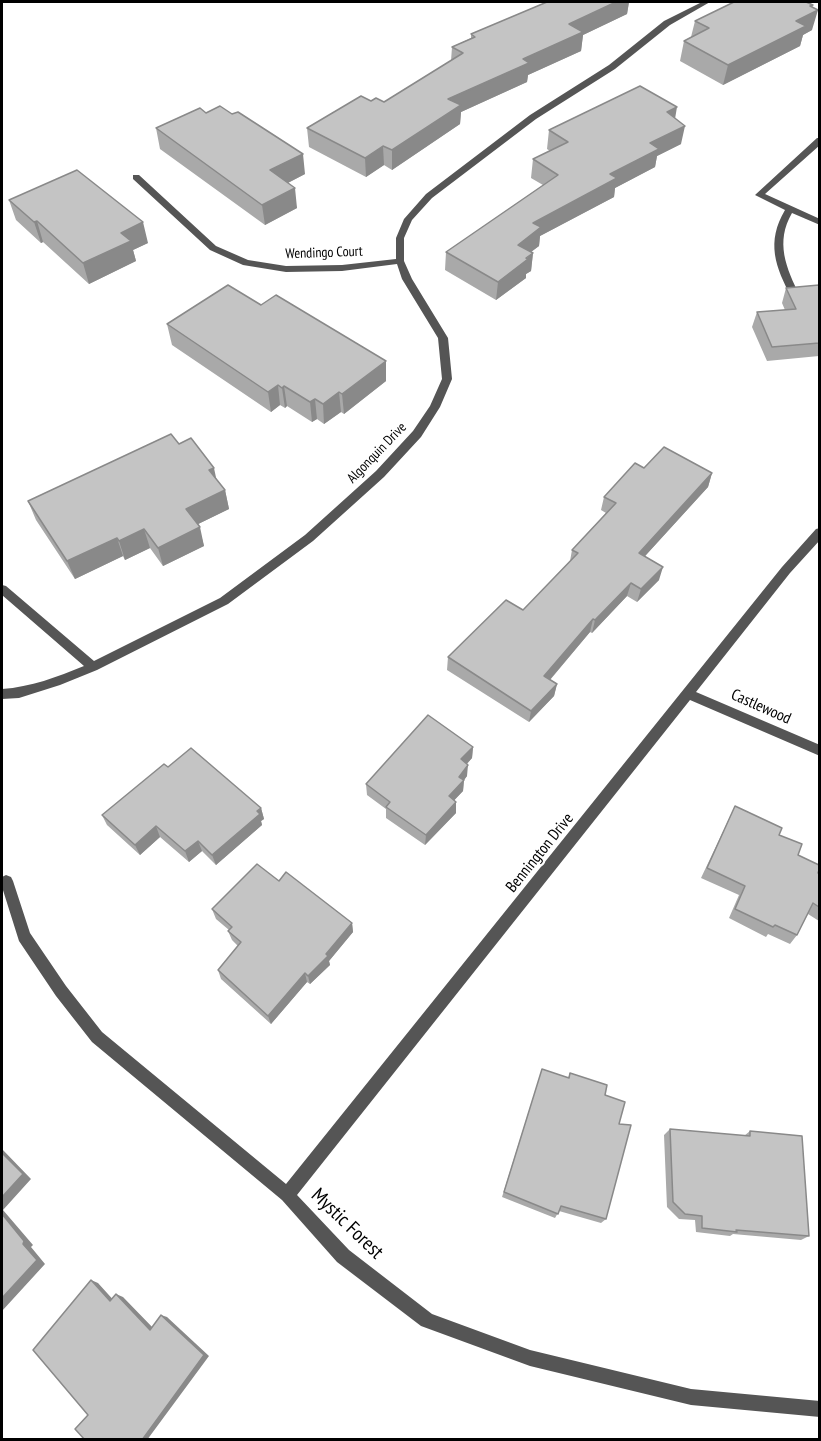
<!DOCTYPE html>
<html>
<head>
<meta charset="utf-8">
<style>
	body { margin:0 }
	#map { position:relative; width:821px; height:1441px; overflow:hidden; background:#fff; font-family:"PT Sans Narrow",sans-serif }
	canvas { display:block }
	.frame { position:absolute; inset:0; border:3px solid #000; pointer-events:none }
</style>
</head>
<body>
<div id="map">
<canvas width="821" height="1441"></canvas>
<div class="frame"></div>
</div>
<script>
const c = document.querySelector('canvas').getContext('2d');
c.lineJoin = 'round';
function fillPath(path, color) {
  c.fillStyle = color;
  c.fill(path, 'evenodd');
}
function stroke(path, color, width, dash) {
  c.strokeStyle = color;
  c.lineWidth = width;
  c.lineCap = dash ? 'butt' : 'round';
  c.setLineDash(dash || []);
  c.stroke(path);
}
function drawText(font, color, halo, rows, align = 'center') {
  c.font = font + ' "PT Sans Narrow",sans-serif';
  c.lineWidth = 4.5;
  c.setLineDash([]);
  c.textBaseline = 'middle';
  c.strokeStyle = halo;
  c.fillStyle = color;
  for (const [text, x, y, turn = 0] of rows) {
    c.save();
    c.translate(x, y);
    c.rotate((+turn || 0) * Math.PI / 180);
    c.textAlign = isNaN(turn) ? turn : align;
    if (halo) c.strokeText(text, 0, 0);
    c.fillText(text, 0, 0);
    c.restore();
  }
}
const lane = new Path2D(`
	M 817,138 L 820,138 L 820,145 L 765,194 L 820,219 L 820,225 L 792,213 C 775,242 786,268 800,296 L 795,299 L 792,298 C 775,267 766,242 785,210 L 755,195 Z`);
const street = new Path2D(`
	M 702,2 L 710,2 L 670,25 L 615,69 L 536,119 L 432,198 L 412,220 L 404,238 L 404,261 L 412,279 L 448,338 L 452,379 L 440,407 L 421,437 L 384,477 L 313,541 L 228,604 L 97,670 L 60,685 L 19,698 L 2,699 L 2,689 C 31,687 57,677 84,666 L 2,595 L 2,585 L 6,586 L 94,661 L 220,598 L 305,535 L 376,471 L 413,431 L 430,406 L 442,379 L 438,338 L 402,279 L 397,264 L 342,271 L 286,272 L 243,265 L 210,250 L 133,179 L 133,175 L 139,175 L 216,246 L 248,260 L 286,266 L 342,265 L 396,259 L 396,238 L 404,219 L 426,194 L 530,115 L 609,65 L 664,21 Z
	M 820,528 L 820,540 L 790,573 L 696,692 L 820,745 L 820,756 L 690,700 L 297,1195 L 349,1250 L 432,1314 L 530,1350 L 691,1389 L 820,1401 L 820,1417 L 691,1405 L 530,1366 L 421,1326 L 337,1262 L 282,1200 L 92,1042 L 56,996 L 19,941 L 2,887 L 2,877 L 6,875 L 11,877 L 13,881 L 30,933 L 66,986 L 102,1032 L 286,1184 L 782,567 L 816,529 Z`);
const wall = new Path2D(`
	M 547,2 L 629,2 L 627,14 L 583,35 L 581,51 L 528,75 L 527,82 L 461,112 L 460,124 L 392,170 L 384,165 L 366,177 L 309,147 L 307,128 L 371,101 L 384,102 L 451,61 L 452,47 L 471,38 L 471,34 Z
	M 812,7 L 812,30 L 803,35 L 800,46 L 723,85 L 680,61 L 684,41 L 691,37 L 695,21 Z
	M 675,118 L 681,144 L 657,156 L 655,167 L 615,188 L 614,197 L 540,236 L 539,246 L 531,252 L 533,253 L 531,271 L 526,274 L 526,278 L 496,300 L 445,270 L 446,252 L 543,185 L 531,178 L 533,159 L 550,151 L 547,149 L 549,130 Z
	M 156,128 L 305,174 L 288,183 L 297,208 L 265,225 L 160,149 Z
	M 9,200 L 148,243 L 133,250 L 136,261 L 89,284 L 43,242 L 41,243 L 16,220 Z
	M 819,285 L 819,356 L 767,361 L 752,327 L 757,312 L 785,310 L 782,303 L 786,288 Z
	M 261,305 L 386,361 L 386,381 L 344,414 L 341,412 L 324,424 L 317,419 L 312,422 L 287,406 L 285,408 L 280,405 L 271,412 L 172,345 L 167,324 Z
	M 179,444 L 216,479 L 225,490 L 229,509 L 198,524 L 204,546 L 163,566 L 150,548 L 125,560 L 123,556 L 75,579 L 36,520 L 28,501 Z
	M 644,468 L 712,473 L 708,487 L 645,556 L 659,580 L 637,602 L 627,596 L 592,633 L 590,632 L 550,680 L 557,684 L 554,696 L 529,722 L 447,670 L 448,657 L 523,610 L 570,561 L 572,550 L 606,513 L 601,510 L 604,497 Z
	M 473,747 L 472,758 L 467,764 L 467,776 L 464,780 L 463,791 L 454,800 L 456,813 L 425,845 L 386,818 L 386,809 L 367,795 L 366,784 Z
	M 168,767 L 261,808 L 264,819 L 261,821 L 262,825 L 216,865 L 202,851 L 189,862 L 160,837 L 140,855 L 107,825 L 102,815 Z
	M 735,806 L 779,835 L 798,855 L 819,873 L 819,921 L 808,914 L 797,935 L 790,944 L 768,934 L 766,937 L 729,918 L 739,895 L 701,878 Z
	M 279,881 L 352,923 L 353,932 L 329,961 L 330,965 L 310,984 L 307,982 L 271,1024 L 221,979 L 218,970 L 238,946 L 232,940 L 228,931 L 229,930 L 216,919 L 212,909 Z
	M 542,1069 L 568,1078 L 570,1073 L 605,1095 L 619,1124 L 606,1219 L 601,1223 L 559,1211 L 555,1218 L 502,1197 Z
	M 670,1129 L 744,1136 L 750,1131 L 809,1236 L 801,1240 L 733,1234 L 730,1236 L 696,1232 L 695,1220 L 679,1219 L 667,1207 L 664,1135 Z`);
const shadedWall = new Path2D(`
	M 616,2 L 629,2 L 627,14 L 583,35 L 581,51 L 528,75 L 527,82 L 461,112 L 460,124 L 392,170 L 392,150 L 448,99 L 523,59 L 569,24 Z
	M 813,5 L 810,14 L 818,10 L 812,30 L 803,35 L 800,46 L 723,85 L 728,65 L 796,21 L 810,6 Z
	M 677,107 L 674,125 L 667,112 Z
	M 685,126 L 681,144 L 657,156 L 655,167 L 615,188 L 614,197 L 540,236 L 539,246 L 516,263 L 518,245 L 533,223 L 650,143 Z
	M 383,146 L 384,165 L 366,177 L 365,158 Z
	M 303,154 L 305,174 L 272,191 L 270,170 Z
	M 295,188 L 297,208 L 265,225 L 262,205 Z
	M 37,221 L 43,242 L 41,243 L 34,222 Z
	M 143,222 L 148,243 L 133,250 L 136,261 L 89,284 L 83,263 L 121,233 Z
	M 533,253 L 531,271 L 526,274 L 526,278 L 496,300 L 498,282 Z
	M 386,361 L 386,381 L 344,414 L 342,394 Z
	M 278,385 L 280,405 L 271,412 L 268,392 Z
	M 284,386 L 287,406 L 285,408 L 282,388 Z
	M 339,392 L 341,412 L 324,424 L 323,404 Z
	M 315,399 L 317,419 L 312,422 L 310,402 Z
	M 214,468 L 218,487 L 209,470 Z
	M 712,473 L 708,487 L 636,566 L 639,553 Z
	M 225,490 L 229,509 L 190,528 L 186,509 Z
	M 200,527 L 204,546 L 163,566 L 158,548 Z
	M 144,529 L 150,548 L 125,560 L 119,541 Z
	M 117,538 L 123,556 L 75,579 L 67,561 Z
	M 663,567 L 659,580 L 637,602 L 641,589 Z
	M 631,583 L 627,596 L 592,633 L 595,620 Z
	M 593,619 L 590,632 L 542,689 L 544,676 Z
	M 557,684 L 554,696 L 529,722 L 531,711 Z
	M 473,747 L 472,758 L 460,771 L 461,759 Z
	M 468,765 L 467,776 L 464,780 L 463,791 L 448,807 L 449,796 L 459,777 Z
	M 456,802 L 456,813 L 425,845 L 426,835 Z
	M 261,808 L 264,819 L 261,821 L 262,825 L 216,865 L 212,855 Z
	M 156,826 L 160,837 L 140,855 L 135,845 Z
	M 198,841 L 202,851 L 189,862 L 185,851 Z
	M 352,923 L 353,932 L 329,961 L 330,965 L 310,984 L 308,976 Z
	M 305,973 L 307,982 L 271,1024 L 268,1016 Z
	M 2,1149 L 31,1179 L 3,1210 L 33,1245 L 31,1247 L 45,1264 L 2,1311 L 2,1298 L 23,1244 L 2,1214 Z
	M 91,1280 L 98,1283 L 117,1304 L 110,1301 Z
	M 116,1294 L 123,1297 L 156,1331 L 150,1330 Z
	M 161,1315 L 167,1317 L 209,1356 L 147,1440 L 142,1440 Z`);
const building = new Path2D(`
	M 547,2 L 616,2 L 569,24 L 583,32 L 523,59 L 529,63 L 448,99 L 461,105 L 392,150 L 383,146 L 365,158 L 307,128 L 361,96 L 371,101 L 376,98 L 384,102 L 463,53 L 452,47 L 475,37 L 471,34 Z
	M 734,2 L 806,2 L 813,5 L 810,6 L 818,10 L 796,21 L 806,26 L 728,65 L 684,41 L 709,28 L 695,21 Z
	M 640,86 L 677,107 L 667,112 L 685,126 L 650,143 L 659,149 L 610,174 L 617,178 L 533,223 L 541,227 L 518,245 L 533,253 L 526,258 L 528,259 L 498,282 L 446,252 L 558,175 L 533,159 L 568,142 L 549,130 Z
	M 220,106 L 232,114 L 238,112 L 303,154 L 270,170 L 295,188 L 262,205 L 156,128 L 200,108 L 206,113 Z
	M 77,170 L 143,222 L 121,233 L 131,241 L 83,263 L 37,221 L 34,222 L 9,200 Z
	M 228,285 L 261,305 L 276,295 L 386,361 L 342,394 L 339,392 L 323,404 L 315,399 L 310,402 L 284,386 L 282,388 L 278,385 L 268,392 L 167,324 Z
	M 819,285 L 819,343 L 772,347 L 757,312 L 796,309 L 786,288 Z
	M 171,434 L 179,444 L 191,438 L 214,468 L 209,470 L 225,490 L 186,509 L 200,527 L 158,548 L 144,529 L 119,541 L 117,538 L 67,561 L 28,501 Z
	M 664,447 L 712,473 L 639,553 L 663,567 L 641,589 L 631,583 L 595,620 L 593,619 L 544,676 L 557,684 L 531,711 L 448,657 L 506,600 L 523,610 L 578,553 L 572,550 L 616,503 L 604,497 L 635,463 L 644,468 Z
	M 428,715 L 473,747 L 461,759 L 468,765 L 459,777 L 464,780 L 449,796 L 456,802 L 426,835 L 386,807 L 390,802 L 366,784 Z
	M 191,748 L 261,808 L 257,811 L 260,814 L 212,855 L 198,841 L 185,851 L 156,826 L 135,845 L 102,815 L 164,764 L 168,767 Z
	M 735,806 L 782,828 L 779,835 L 802,844 L 798,855 L 819,865 L 819,870 L 818,873 L 819,873 L 819,907 L 813,903 L 797,935 L 775,925 L 773,927 L 735,909 L 745,886 L 707,868 Z
	M 257,864 L 279,881 L 286,872 L 352,923 L 326,954 L 328,956 L 308,976 L 305,973 L 268,1016 L 218,970 L 241,942 L 228,931 L 232,927 L 212,909 Z
	M 542,1069 L 569,1078 L 570,1073 L 607,1085 L 605,1095 L 625,1102 L 619,1124 L 631,1125 L 606,1219 L 561,1206 L 558,1214 L 504,1192 Z
	M 670,1129 L 750,1136 L 750,1131 L 802,1136 L 809,1236 L 736,1230 L 737,1232 L 702,1228 L 702,1216 L 685,1214 L 673,1202 Z
	M 2,1153 L 23,1174 L 2,1197 Z
	M 2,1214 L 24,1241 L 23,1244 L 37,1260 L 2,1298 Z
	M 91,1280 L 110,1301 L 116,1294 L 150,1330 L 161,1315 L 204,1355 L 142,1440 L 85,1440 L 75,1429 L 88,1415 L 33,1350 Z`);
const farStreetnames = [
	["Wendingo Court",324,253,-2],
	["Algonquin Drive",377,453,-46]
];
const streetNames = [
	["Castlewood",761,707,24],
	["Bennington Drive",540,853,-51]
];
const nearStreetnames = [
	["Mystic Forest",347,1224,44]
];
fillPath(lane, '#555');
fillPath(street, '#555');
fillPath(wall, '#a9a9a9');
fillPath(shadedWall, '#898989');
fillPath(building, '#c4c4c4');
stroke(building, '#898989', 1.5);
drawText('14px', '#000', '#fff', farStreetnames);
drawText('16px', '#000', '#fff', streetNames);
drawText('20px', '#000', '#fff', nearStreetnames);
</script>
</body>
</html>
